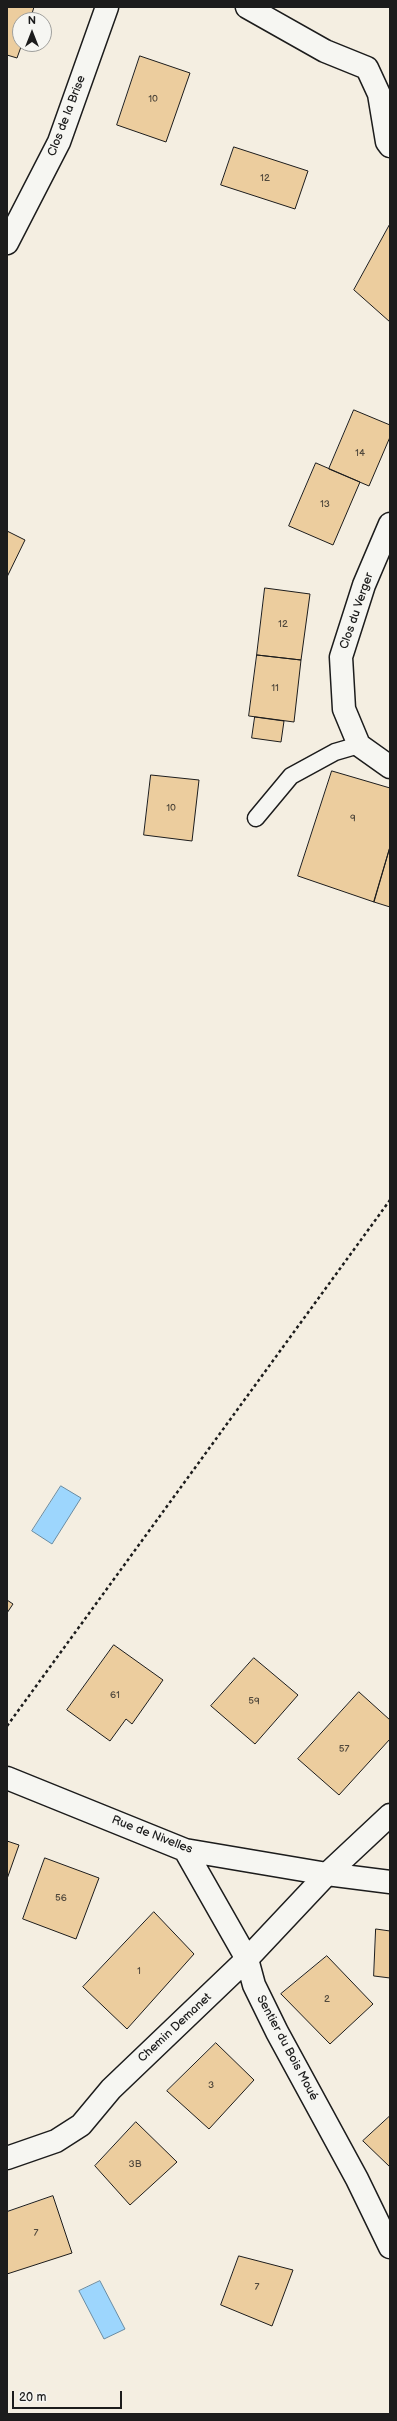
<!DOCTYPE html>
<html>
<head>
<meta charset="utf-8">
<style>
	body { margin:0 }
	#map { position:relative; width:397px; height:2421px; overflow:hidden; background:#f4eee1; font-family:"Balsamiq Sans",sans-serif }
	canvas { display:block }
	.frame { position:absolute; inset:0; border:8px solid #1c1c1c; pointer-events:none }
	.north { position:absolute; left:12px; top:12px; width:40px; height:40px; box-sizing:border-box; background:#f6f6f2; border:1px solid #9f9f9c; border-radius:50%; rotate:0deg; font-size:11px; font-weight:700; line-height:16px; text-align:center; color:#1c1c1c }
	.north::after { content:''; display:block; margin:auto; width:14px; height:18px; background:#1c1c1c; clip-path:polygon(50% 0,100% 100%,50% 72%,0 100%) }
	.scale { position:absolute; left:12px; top:2391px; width:110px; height:18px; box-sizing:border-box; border:2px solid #1c1c1c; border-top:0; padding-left:5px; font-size:12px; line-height:14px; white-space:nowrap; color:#1c1c1c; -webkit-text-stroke:3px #f6f6f2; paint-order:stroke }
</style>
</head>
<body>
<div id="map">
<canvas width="397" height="2421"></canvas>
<div class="frame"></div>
<div class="north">N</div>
<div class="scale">20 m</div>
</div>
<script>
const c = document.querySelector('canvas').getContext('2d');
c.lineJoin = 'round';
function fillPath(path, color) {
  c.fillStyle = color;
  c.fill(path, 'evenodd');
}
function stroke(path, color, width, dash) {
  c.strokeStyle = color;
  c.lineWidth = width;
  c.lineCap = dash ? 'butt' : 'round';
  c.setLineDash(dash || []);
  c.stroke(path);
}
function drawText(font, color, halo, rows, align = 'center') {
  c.font = font + ' "Balsamiq Sans",sans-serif';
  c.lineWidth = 3.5;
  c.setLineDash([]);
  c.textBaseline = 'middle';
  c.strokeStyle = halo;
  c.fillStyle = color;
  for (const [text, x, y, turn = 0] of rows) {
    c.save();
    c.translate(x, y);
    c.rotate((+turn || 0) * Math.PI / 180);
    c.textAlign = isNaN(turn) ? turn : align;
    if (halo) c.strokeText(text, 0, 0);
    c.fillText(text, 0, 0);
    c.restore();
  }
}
const water = new Path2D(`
	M 61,1486 L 81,1498 L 52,1544 L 32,1531 Z
	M 100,2281 L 125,2329 L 104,2339 L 79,2291 Z`);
const building = new Path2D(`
	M 7,7 L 34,7 L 30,20 L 20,20 L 22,44 L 17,58 L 7,55 Z
	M 140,56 L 190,73 L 166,142 L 117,125 Z
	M 234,147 L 308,171 L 295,209 L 221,185 Z
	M 390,224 L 390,322 L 354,290 Z
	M 354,410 L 390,425 L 390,437 L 369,486 L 329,469 Z
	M 316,463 L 360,482 L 333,545 L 289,526 Z
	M 7,531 L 25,540 L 7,577 Z
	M 265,588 L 310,594 L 301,660 L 257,655 Z
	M 257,655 L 301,660 L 294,722 L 249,716 Z
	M 255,717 L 284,721 L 281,742 L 252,738 Z
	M 332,771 L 390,788 L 390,847 L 374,902 L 298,876 Z
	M 151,775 L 199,780 L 192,841 L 144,835 Z
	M 390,847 L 390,907 L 374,902 Z
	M 7,1600 L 13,1604 L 7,1613 Z
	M 114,1645 L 163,1680 L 132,1724 L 126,1719 L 110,1741 L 67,1710 Z
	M 254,1658 L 298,1695 L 255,1744 L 211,1706 Z
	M 359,1692 L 390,1720 L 390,1739 L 339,1795 L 298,1759 Z
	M 7,1841 L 19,1845 L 7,1879 Z
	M 45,1858 L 99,1878 L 76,1939 L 23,1919 Z
	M 154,1912 L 194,1954 L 127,2029 L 83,1987 Z
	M 376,1929 L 390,1931 L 390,1978 L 374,1976 Z
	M 327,1956 L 373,2004 L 330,2044 L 281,1994 Z
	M 216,2043 L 254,2080 L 209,2129 L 167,2091 Z
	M 390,2116 L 390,2167 L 363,2141 Z
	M 136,2122 L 177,2162 L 130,2205 L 95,2166 Z
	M 53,2196 L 72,2253 L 7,2274 L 7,2212 Z
	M 239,2256 L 293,2270 L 272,2326 L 221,2305 Z`);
const path = new Path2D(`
	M 7,1726 L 390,1200`);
const service = new Path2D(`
	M 256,818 L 291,776 L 335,752 L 359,745`);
const minor = new Path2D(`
	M 247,7 L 325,51 L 367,68 L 379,94 L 387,142 L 390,146
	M 7,243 L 59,142 L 107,7
	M 390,524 L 364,585 L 341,657 L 344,709 L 359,745 L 390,767
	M 7,1778 L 185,1850 L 327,1874 L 390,1882
	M 185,1850 L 247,1959 L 254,1985 L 277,2032 L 357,2179 L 390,2247
	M 7,2158 L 56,2141 L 81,2125 L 111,2089 L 247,1959 L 327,1874 L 390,1815`);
const numberNames = [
	["10",153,99],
	["12",265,178],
	["14",360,453],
	["13",325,504],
	["12",283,624],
	["11",275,688],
	["10",171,808],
	["9",353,818],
	["61",115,1695],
	["59",254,1701],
	["57",344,1749],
	["56",61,1898],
	["1",139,1971],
	["2",327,1999],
	["3",211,2085],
	["3B",135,2164],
	["7",36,2233],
	["7",257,2287]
];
const streetNames = [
	["Clos de la Brise",67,116,-69],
	["Clos du Verger",357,611,-71],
	["Rue de Nivelles",152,1835,21],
	["Chemin Demanet",175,2028,-43],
	["Sentier du Bois Moué",287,2048,62]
];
fillPath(water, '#9dd6fd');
stroke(water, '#698ca3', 1);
fillPath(building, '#eccd9e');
stroke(building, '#1c1c1c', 1);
stroke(service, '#1c1c1c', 19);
stroke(minor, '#1c1c1c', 25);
stroke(path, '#1c1c1c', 2.5, [3, 3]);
stroke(service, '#f6f6f2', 16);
stroke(minor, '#f6f6f2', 22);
drawText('10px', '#50483c', null, numberNames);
drawText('12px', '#1c1c1c', '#f6f6f2', streetNames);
</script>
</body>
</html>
